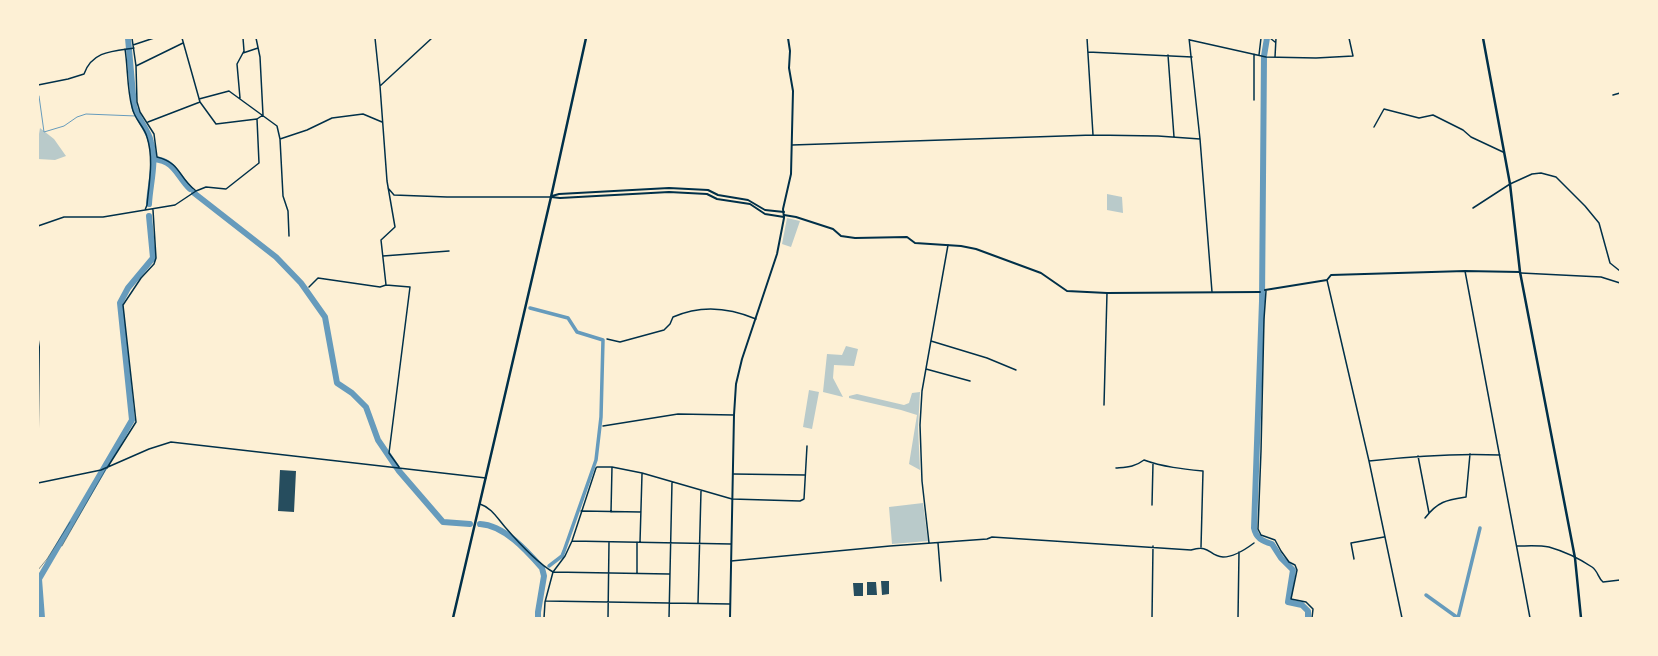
<!DOCTYPE html>
<html>
<head>
<meta charset="utf-8">
<style>
	body { margin:0 }
	#map { position:relative; width:1658px; height:656px; overflow:hidden; background:#fdf0d5; font-family:Manrope,sans-serif }
	canvas { display:block }
	.frame { position:absolute; inset:0; border:39px solid #fdf0d5; pointer-events:none }
</style>
</head>
<body>
<div id="map">
<canvas width="1658" height="656"></canvas>
<div class="frame"></div>
</div>
<script>
const c = document.querySelector('canvas').getContext('2d');
c.lineJoin = 'round';
function fillPath(path, color) {
  c.fillStyle = color;
  c.fill(path, 'evenodd');
}
function stroke(path, color, width, dash) {
  c.strokeStyle = color;
  c.lineWidth = width;
  c.lineCap = dash ? 'butt' : 'round';
  c.setLineDash(dash || []);
  c.stroke(path);
}
const green = new Path2D(`
	M 40,128 L 54,139 L 66,156 L 55,160 L 38,159 L 38,140 Z
	M 1107,194 L 1122,197 L 1123,213 L 1107,210 Z
	M 787,218 L 800,221 L 791,247 L 782,244 Z
	M 846,346 L 858,349 L 854,366 L 834,365 L 833,378 L 843,397 L 823,392 L 827,354 L 842,355 Z
	M 809,390 L 819,392 L 812,429 L 803,427 Z
	M 920,392 L 918,427 L 920,470 L 909,464 L 917,415 L 901,410 L 849,398 L 849,396 L 857,394 L 904,405 L 909,403 L 912,393 Z
	M 923,503 L 928,541 L 892,544 L 889,507 Z`);
const stream = new Path2D(`
	M 39,96 L 44,132 L 64,126 L 77,117 L 86,114 L 136,116`);
const canal = new Path2D(`
	M 530,308 L 568,318 L 577,332 L 603,340 L 601,417 L 596,460 L 564,551 L 562,556 L 549,566
	M 1426,595 L 1458,618
	M 1458,618 L 1480,528`);
const river = new Path2D(`
	M 128,38 L 134,106 C 137,119 148,128 151,142 C 157,162 150,184 149,204
	M 1267,38 L 1264,56 L 1262,301 L 1254,528 C 1256,538 1262,541 1272,544 L 1281,558 L 1293,570 L 1288,602 L 1302,605 L 1308,611 L 1308,618
	M 154,159 C 175,161 176,175 190,189
	M 194,193 L 276,257 L 301,283 L 325,317 L 337,383 L 352,393 L 366,407 L 378,440 L 399,471 L 443,522 L 470,524
	M 480,524 C 504,525 527,551 542,568 L 544,576 L 538,612 L 538,618
	M 42,618 L 39,579 L 132,420 L 120,303 L 128,288 L 153,258 L 149,216`);
const building = new Path2D(`
	M 280,470 L 296,471 L 294,512 L 278,511 Z
	M 881,581 L 889,581 L 889,594 L 882,595 Z
	M 867,582 L 876,582 L 877,595 L 867,595 Z
	M 853,583 L 863,583 L 863,596 L 854,596 Z`);
const service = new Path2D(`
	M 62,546 L 106,469
	M 38,570 L 47,559 L 70,522`);
const minor = new Path2D(`
	M 132,38 L 136,66 L 137,102 L 140,112 L 154,134 L 157,157 C 181,163 178,177 195,190
	M 182,38 L 200,102 L 216,124 L 257,119 L 263,115
	M 256,38 L 260,57 L 263,115
	M 375,38 L 380,86
	M 1087,38 L 1093,135
	M 1189,38 L 1200,139 L 1212,292
	M 1270,38 L 1275,42
	M 1190,40 L 1266,57 L 1316,58 L 1353,56 L 1349,38
	M 133,45 L 154,38
	M 125,49 C 128,68 127,89 132,107 C 134,119 144,126 147,137 C 154,159 149,183 147,205 L 145,210
	M 1088,52 L 1192,57
	M 243,53 L 258,48
	M 1168,55 L 1174,137
	M 1259,55 L 1261,38
	M 1275,57 L 1276,38
	M 136,66 L 183,43
	M 38,85 L 68,79 L 84,74 C 92,51 113,51 134,48
	M 1613,95 L 1620,93
	M 240,98 L 237,64 L 244,51 L 243,38
	M 199,99 L 229,91 L 277,126 L 280,139 L 283,196 L 288,211 L 289,236
	M 1254,100 L 1254,54
	M 148,122 L 200,102
	M 1374,127 L 1384,109 L 1419,118 L 1433,115 L 1463,130 L 1471,137 L 1503,152
	M 280,139 L 307,130 L 332,118 L 363,114 L 382,122
	M 792,145 L 1093,135 L 1158,136 L 1200,139
	M 388,188 L 394,195 L 447,197 L 551,197
	M 1473,208 L 1510,184 L 1532,174 L 1541,173 L 1556,177 L 1585,206 L 1599,223 L 1610,263 L 1620,271
	M 38,226 L 64,217 L 103,217 L 175,205 L 196,191 L 206,187 L 226,189 L 259,163 L 257,119
	M 383,256 L 449,251
	M 1465,271 L 1530,618
	M 1521,273 L 1601,277 L 1620,283
	M 1327,280 L 1369,461 L 1402,618
	M 386,285 L 381,240 L 395,227 L 387,181 L 380,86 L 432,38
	M 309,287 L 318,278 L 380,287 L 386,285 L 410,287 L 389,453 L 399,467
	M 1266,291 L 1264,319 L 1261,451 L 1258,529 L 1261,535 L 1275,540 L 1281,551 L 1289,562 L 1295,565 L 1297,570 L 1291,599 L 1306,602 L 1313,609 L 1312,618
	M 607,339 L 620,342 L 664,330 L 670,324 L 673,317 C 700,305 728,307 756,319
	M 931,341 L 987,358 L 1016,370
	M 926,369 L 970,381
	M 1104,405 L 1107,293
	M 603,426 L 678,414 L 734,415
	M 1418,456 L 1429,513
	M 1369,461 C 1413,456 1456,453 1500,455
	M 107,468 L 136,422 L 123,305 L 141,278 L 154,264 L 156,258 L 153,210
	M 1116,468 C 1127,467 1135,467 1144,460 C 1163,467 1183,469 1203,471 L 1201,547
	M 733,474 L 805,475
	M 38,483 L 101,470 L 149,449 L 171,442 L 486,478
	M 480,504 C 492,508 497,518 505,527 C 518,542 536,562 553,572 L 669,574
	M 1152,505 L 1153,463
	M 581,511 L 641,512
	M 611,512 L 612,467
	M 1425,518 C 1438,501 1447,500 1466,497 L 1470,454
	M 572,541 L 731,544
	M 640,542 L 642,474
	M 929,543 L 922,481 L 920,425 L 922,391 L 948,245
	M 938,543 L 941,581
	M 1517,546 C 1527,546 1539,545 1549,547 C 1563,551 1580,559 1592,567 C 1598,571 1598,578 1603,582 L 1620,580
	M 1354,559 L 1351,543 L 1384,537
	M 731,561 L 890,546 L 987,539 L 992,537 L 1191,550 C 1211,544 1208,556 1223,557 C 1234,557 1246,549 1254,543
	M 637,573 L 637,542
	M 546,601 L 730,604
	M 698,603 L 701,491
	M 544,618 L 545,602 L 553,572 L 565,556 L 572,541 L 596,468 L 597,467 L 612,467 L 642,473 L 732,499 L 800,501 L 804,499 L 807,446
	M 608,618 L 609,542
	M 669,618 L 672,482
	M 1152,618 L 1153,546
	M 1238,618 L 1239,552`);
const tertiary = new Path2D(`
	M 552,196 L 559,194 L 669,188 L 708,190 L 718,195 L 748,200 L 765,210 L 784,212
	M 551,197 L 560,198 L 669,192 L 707,194 L 717,199 L 750,204 L 765,214 L 784,217
	M 784,215 L 796,217 L 833,229 L 841,236 L 855,238 L 907,237 L 915,243 L 961,246 L 976,249 L 1041,273 L 1067,291 L 1107,293 L 1260,292
	M 1265,290 L 1327,280 L 1331,275 L 1465,271 L 1520,272
	M 38,340 L 39,347 L 38,429
	M 38,616 L 38,618`);
const secondary = new Path2D(`
	M 730,618 L 734,415 L 736,384 L 742,359 L 777,254 L 784,218 L 783,209 L 791,174 L 793,91 L 789,68 L 790,51 L 788,38`);
const primary = new Path2D(`
	M 1483,38 L 1510,184 L 1520,272 L 1575,558 L 1581,618
	M 453,618 L 551,197 L 586,38`);
fillPath(green, '#b9caca');
stroke(stream, '#669bbc', 1);
stroke(canal, '#669bbc', 3.5);
stroke(river, '#669bbc', 6);
fillPath(building, '#264d5e');
stroke(service, '#003049', 0.5);
stroke(minor, '#003049', 1.5);
stroke(tertiary, '#003049', 2);
stroke(secondary, '#003049', 2);
stroke(primary, '#003049', 2.5);
</script>
</body>
</html>
